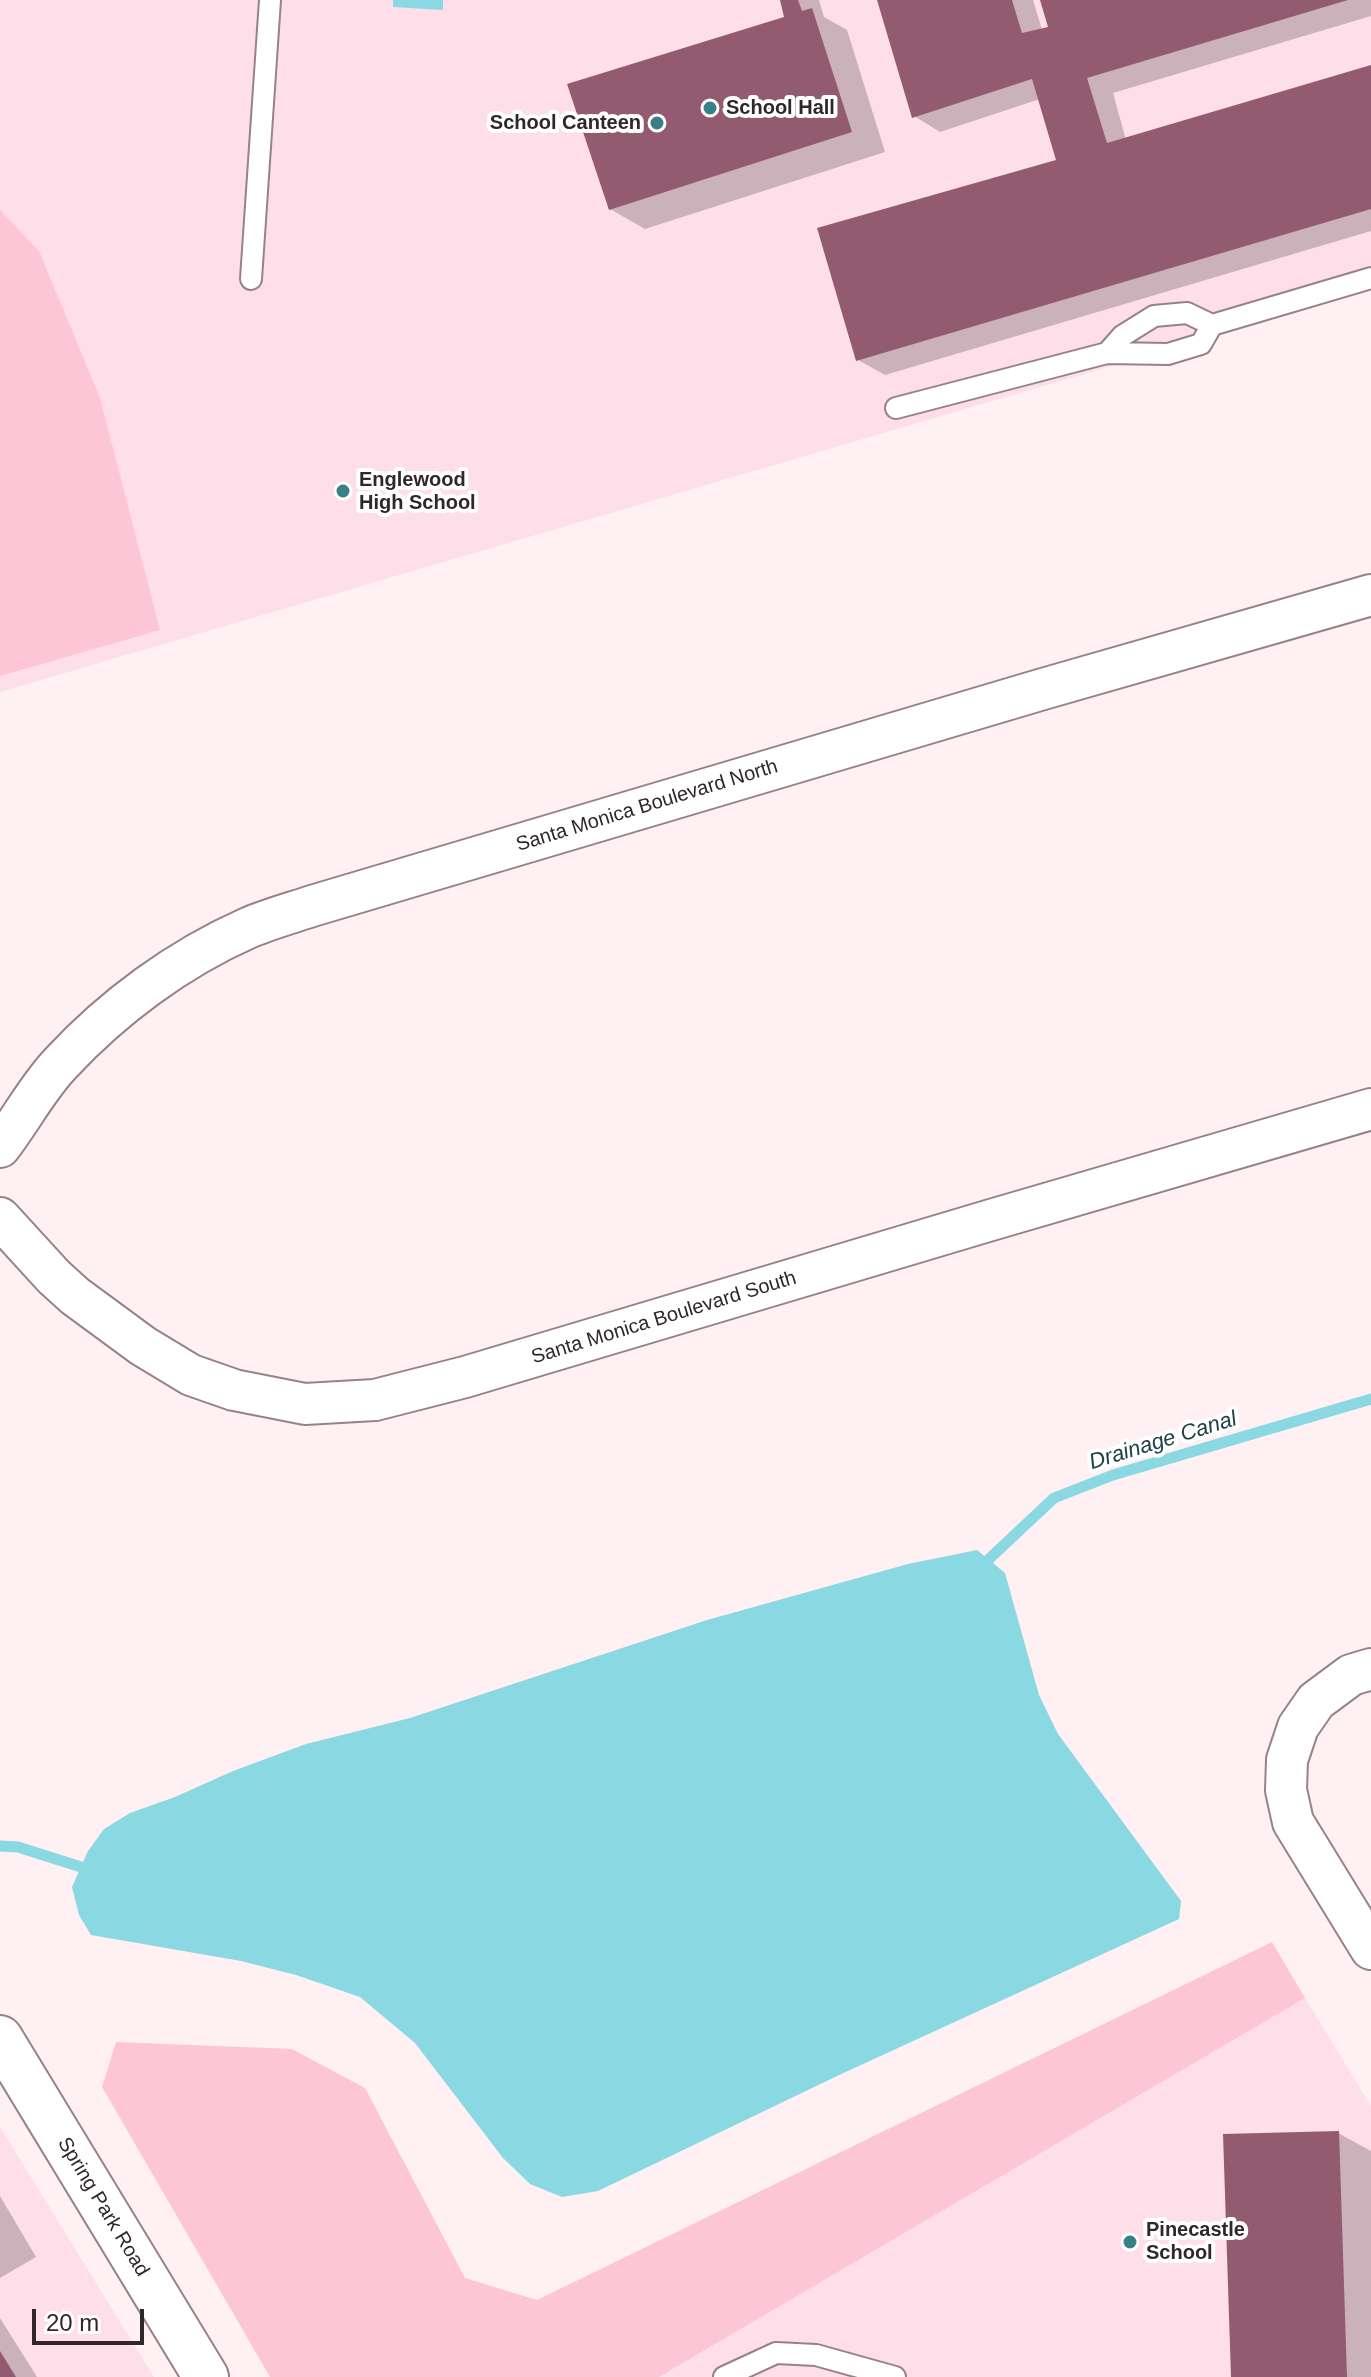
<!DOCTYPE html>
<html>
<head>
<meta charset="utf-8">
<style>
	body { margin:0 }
	#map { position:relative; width:1371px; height:2377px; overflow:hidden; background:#fff0f4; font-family:Arial,sans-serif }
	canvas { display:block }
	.scale { position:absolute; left:32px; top:2309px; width:112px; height:36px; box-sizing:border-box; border:4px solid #2f2729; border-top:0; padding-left:10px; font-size:24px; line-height:28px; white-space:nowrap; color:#2f2729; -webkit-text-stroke:6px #fff; paint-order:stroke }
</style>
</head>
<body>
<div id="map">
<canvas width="1371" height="2377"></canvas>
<div class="scale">20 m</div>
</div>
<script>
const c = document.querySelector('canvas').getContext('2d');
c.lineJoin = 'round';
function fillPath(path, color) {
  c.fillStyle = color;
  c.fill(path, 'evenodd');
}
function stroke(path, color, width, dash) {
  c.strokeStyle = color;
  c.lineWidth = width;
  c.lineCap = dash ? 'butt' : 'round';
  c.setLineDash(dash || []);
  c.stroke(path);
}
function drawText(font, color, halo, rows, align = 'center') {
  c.font = font + ' Arial,sans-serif';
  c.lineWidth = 8;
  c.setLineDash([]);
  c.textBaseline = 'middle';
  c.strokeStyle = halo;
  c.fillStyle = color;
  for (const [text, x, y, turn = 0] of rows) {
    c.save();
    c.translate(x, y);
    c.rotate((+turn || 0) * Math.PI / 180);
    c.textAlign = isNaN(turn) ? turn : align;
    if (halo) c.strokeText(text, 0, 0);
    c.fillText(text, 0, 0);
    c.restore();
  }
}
const built = new Path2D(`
	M 0,0 L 1371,0 L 1371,290 L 0,692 Z
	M 1305,1998 L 1371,2106 L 1371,2377 L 659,2377 Z
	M 0,2127 L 154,2377 L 0,2377 Z`);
const green = new Path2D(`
	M 0,210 L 39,251 L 100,398 L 160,630 L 0,676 Z
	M 1272,1942 L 1305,1998 L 659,2377 L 270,2377 L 102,2087 L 116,2042 L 292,2049 L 365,2088 L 465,2278 L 537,2300 Z`);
const water = new Path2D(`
	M 393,0 L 443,0 L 443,10 L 393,7 Z
	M 977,1550 L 1005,1573 L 1039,1695 L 1058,1734 L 1181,1901 L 1179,1919 L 837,2076 L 598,2191 L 562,2197 L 530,2184 L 503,2158 L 415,2043 L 360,1997 L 296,1975 L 241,1961 L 91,1935 L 79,1915 L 72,1887 L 88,1851 L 104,1829 L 130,1813 L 175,1797 L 233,1771 L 306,1744 L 410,1718 L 707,1620 L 908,1564 Z`);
const shadow = new Path2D(`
	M 782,0 L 819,0 L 824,17 L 847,30 L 885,152 L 645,229 L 610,209 L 787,18 Z
	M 879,0 L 1033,0 L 1042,30 L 1051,28 L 1042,0 L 1371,0 L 1371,16 L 1113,93 L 1126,140 L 1371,67 L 1371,231 L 885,375 L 858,360 L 1059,161 L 1040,99 L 940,132 L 914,116 Z
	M 1338,2133 L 1371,2151 L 1371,2377 L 1233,2377 Z
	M 0,2196 L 36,2257 L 0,2278 Z
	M 0,2318 L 37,2377 L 0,2377 Z`);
const stream = new Path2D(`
	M 989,1559 L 1054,1498 L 1113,1475 L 1371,1399
	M 0,1846 L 18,1847 L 81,1867`);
const building = new Path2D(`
	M 780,0 L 798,0 L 802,11 L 812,8 L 852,132 L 609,210 L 567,84 L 784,17 Z
	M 877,0 L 1012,0 L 1022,33 L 1048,27 L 1040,0 L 1348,0 L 1087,78 L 1107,143 L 1371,65 L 1371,209 L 856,361 L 817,228 L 1056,160 L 1032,79 L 912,118 Z
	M 1339,2131 L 1347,2377 L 1231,2377 L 1223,2134 Z
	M 0,2351 L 16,2377 L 0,2377 Z`);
const lane = new Path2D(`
	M 251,279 L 270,0
	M 1212,325 L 1201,344 L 1168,354 L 1107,353 L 1122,336 L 1154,316 L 1187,313 L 1212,325 L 1371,278
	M 896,408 L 1107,353
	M 724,2377 L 776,2353 L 816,2355 L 895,2377`);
const street = new Path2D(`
	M 0,1147 C 21,1120 37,1088 61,1063 C 113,1007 178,959 248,928 C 269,919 291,913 312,906 L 1043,689 L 1371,595
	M 0,1218 L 54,1277 L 75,1296 L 143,1346 L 191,1375 L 234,1390 L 305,1404 L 375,1400 L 465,1377 L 991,1220 L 1371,1109
	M 1371,1669 L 1351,1675 L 1316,1701 L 1298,1727 L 1287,1760 L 1286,1790 L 1293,1822 L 1371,1949`);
const secondary = new Path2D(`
	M 0,2038 L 206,2377`);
const markers = [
	[710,108,8,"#387f88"],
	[657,123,8,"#387f88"],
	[343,491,8,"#387f88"],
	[1130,2242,8,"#387f88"]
];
const poiNames = [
	["School Hall",726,108],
	["School Canteen",641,123,"right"],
	["Englewood",359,480],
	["High School",359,503],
	["Pinecastle",1146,2230],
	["School",1146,2253]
];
const streetNames = [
	["Santa Monica Boulevard North",647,806,-17],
	["Santa Monica Boulevard South",664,1318,-17],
	["Spring Park Road",103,2207,59]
];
const waterNames = [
	["Drainage Canal",1163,1441,-17]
];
fillPath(built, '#fedee8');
fillPath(green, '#fdc6d7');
fillPath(water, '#8ad8e2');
fillPath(shadow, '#0003');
stroke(stream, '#8ad8e2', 11);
fillPath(building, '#935b6f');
stroke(lane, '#978288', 24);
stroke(street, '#978288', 44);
stroke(secondary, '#978288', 48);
stroke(lane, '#fff', 20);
stroke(street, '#fff', 40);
stroke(secondary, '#fff', 44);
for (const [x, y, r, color] of markers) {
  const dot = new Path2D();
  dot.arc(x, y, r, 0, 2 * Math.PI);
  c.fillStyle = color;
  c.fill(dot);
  stroke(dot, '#fff', 3);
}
drawText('bold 20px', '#2f2729', '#fff', poiNames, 'left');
drawText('20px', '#2f2729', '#fff', streetNames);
drawText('italic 22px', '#1d4246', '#fff', waterNames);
</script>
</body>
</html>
